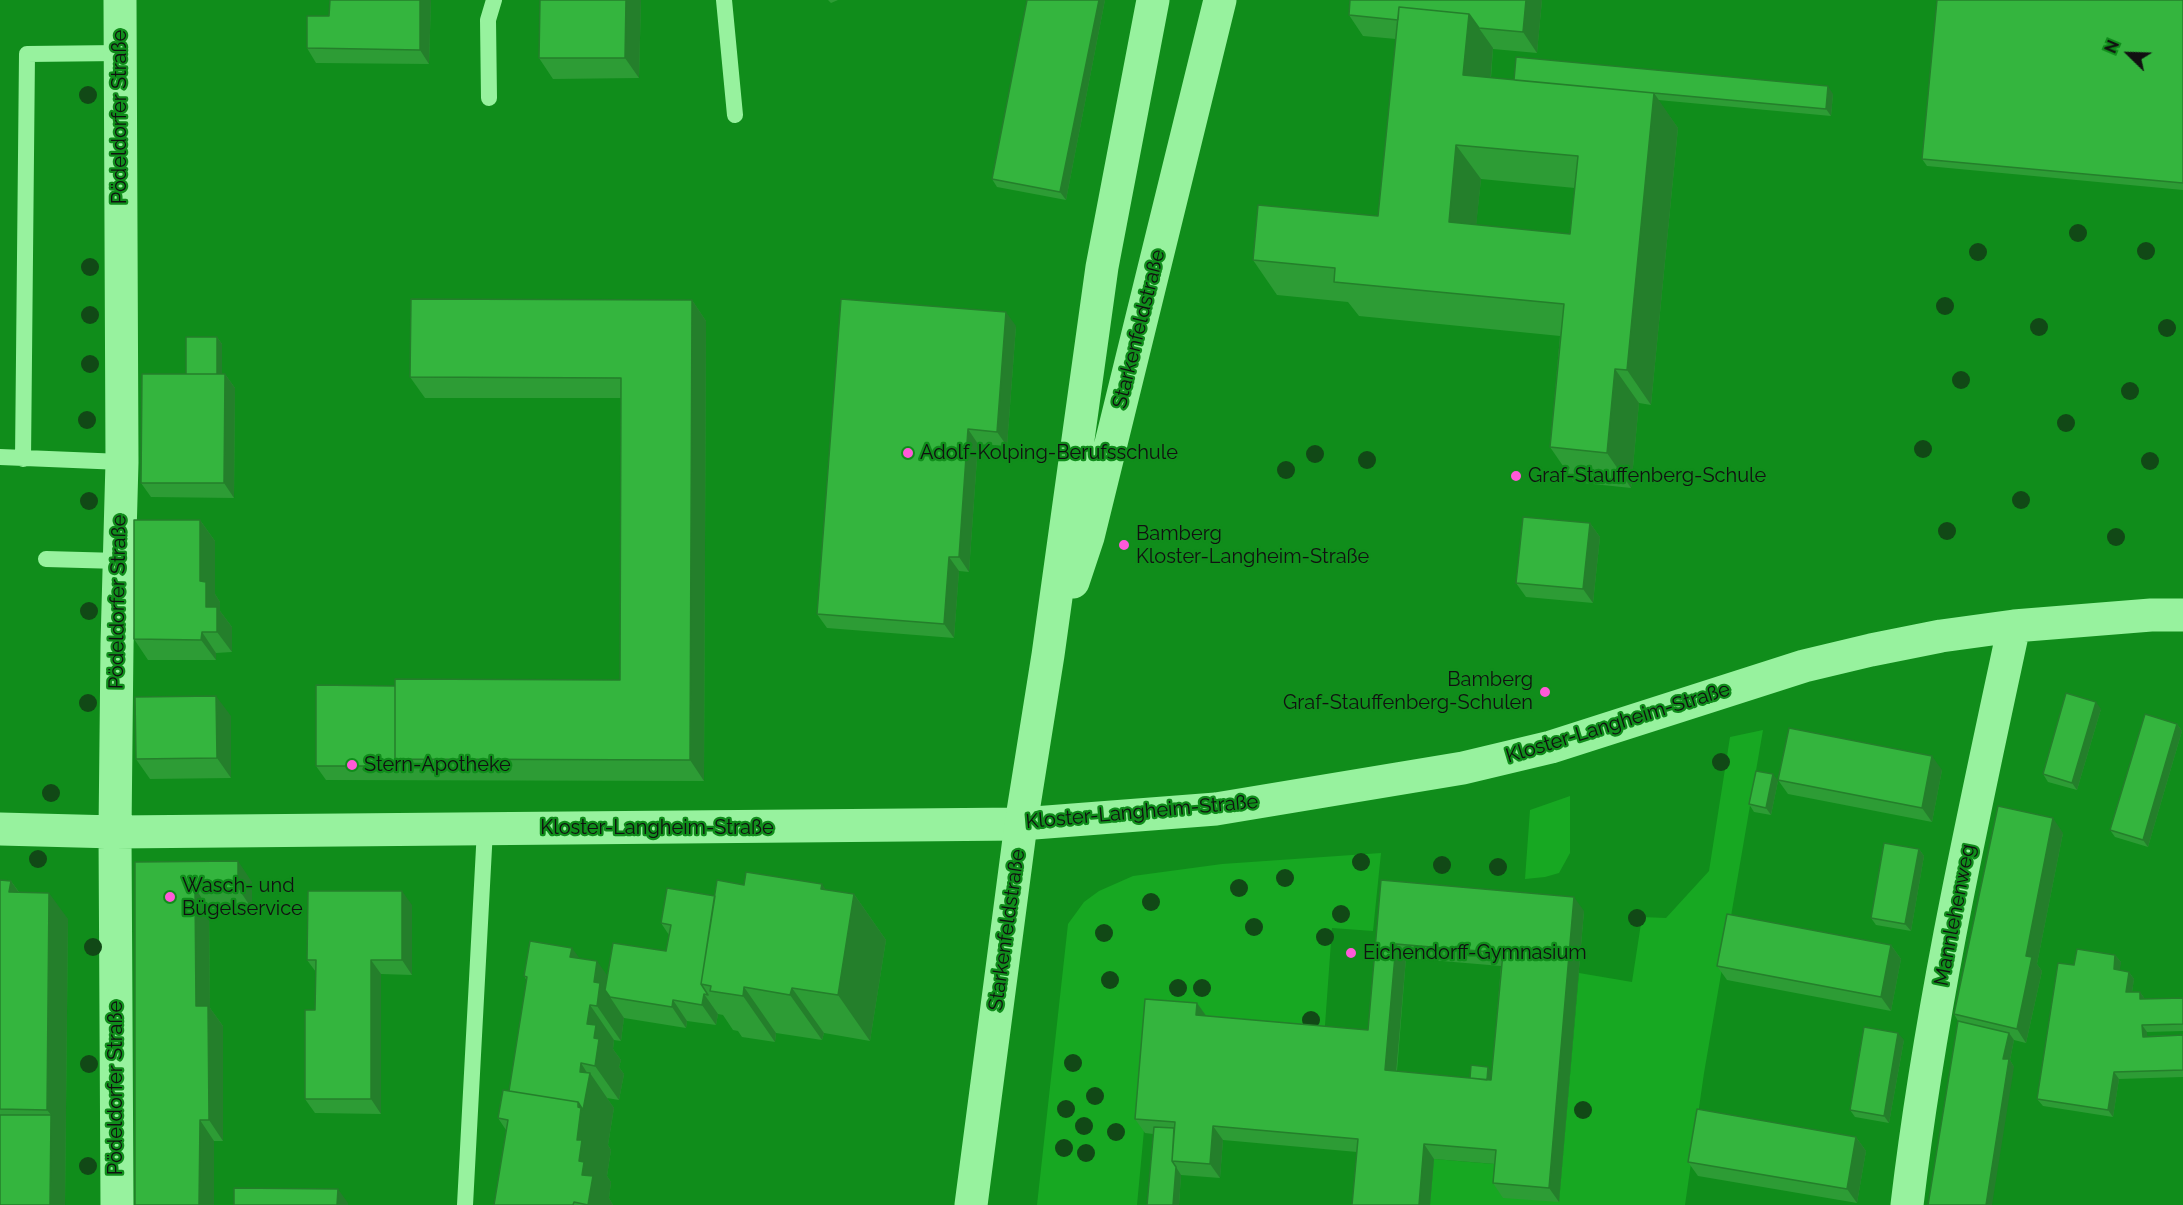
<!DOCTYPE html>
<html>
<head>
<meta charset="utf-8">
<style>
	body { margin:0 }
	#map { position:relative; width:2183px; height:1205px; overflow:hidden; background:#108d1b; font-family:Raleway,sans-serif }
	canvas { display:block }
	.north { position:absolute; left:2099px; top:24px; width:60px; height:60px; -webkit-text-stroke:4px #108d1b; paint-order:stroke; rotate:293deg; font-size:16px; font-weight:700; line-height:24px; text-align:center; color:#111 }
	.north::after { content:''; display:block; margin:auto; width:21px; height:27px; background:#111; clip-path:polygon(50% 0,100% 100%,50% 72%,0 100%) }
</style>
</head>
<body>
<div id="map">
<canvas width="2183" height="1205"></canvas>
<div class="north">N</div>
</div>
<script>
const c = document.querySelector('canvas').getContext('2d');
c.lineJoin = 'round';
function fillPath(path, color) {
  c.fillStyle = color;
  c.fill(path, 'evenodd');
}
function stroke(path, color, width, dash) {
  c.strokeStyle = color;
  c.lineWidth = width;
  c.lineCap = dash ? 'butt' : 'round';
  c.setLineDash(dash || []);
  c.stroke(path);
}
function drawText(font, color, halo, rows, align = 'center') {
  c.font = font + ' Raleway,sans-serif';
  c.lineWidth = 4.5;
  c.setLineDash([]);
  c.textBaseline = 'middle';
  c.strokeStyle = halo;
  c.fillStyle = color;
  for (const [text, x, y, turn = 0] of rows) {
    c.save();
    c.translate(x, y);
    c.rotate((+turn || 0) * Math.PI / 180);
    c.textAlign = isNaN(turn) ? turn : align;
    if (halo) c.strokeText(text, 0, 0);
    c.fillText(text, 0, 0);
    c.restore();
  }
}
const green = new Path2D(`
	M 1763,730 L 1704,1073 L 1685,1205 L 1430,1205 L 1434,1159 L 1506,1165 L 1559,1202 L 1579,973 L 1632,982 L 1642,917 L 1666,918 L 1709,871 L 1730,737 Z
	M 1570,796 L 1570,853 L 1559,873 L 1545,877 L 1525,879 L 1530,810 Z
	M 1381,853 L 1373,931 L 1332,928 L 1324,1039 L 1155,1013 L 1137,1205 L 1037,1205 L 1068,924 L 1084,902 L 1099,891 L 1133,876 L 1222,864 Z`);
const service = new Path2D(`
	M 724,0 L 735,115
	M 489,98 L 488,20 L 494,0
	M 0,457 L 122,462
	M 23,459 L 27,54 L 120,53
	M 46,559 L 119,561
	M 465,1205 L 485,829`);
const minor = new Path2D(`
	M 0,829 L 115,832 L 1021,824 L 1216,809 L 1463,768 L 1551,747 L 1804,666 L 1871,650 L 1941,636 L 2014,626 L 2151,615 L 2183,615
	M 117,1205 L 115,832 L 117,644 L 122,462 L 120,0
	M 1907,1205 C 1930,1010 1973,817 2014,626`);
const tertiary = new Path2D(`
	M 1073,582 L 1088,537 L 1220,0
	M 971,1205 L 1021,824 L 1048,655 L 1102,267 L 1153,0`);
const trees = [
	[88,95],
	[2078,233],
	[2146,251],
	[1978,252],
	[90,267],
	[1945,306],
	[90,315],
	[2039,327],
	[2167,328],
	[90,364],
	[1961,380],
	[2130,391],
	[87,420],
	[2066,423],
	[1923,449],
	[1315,454],
	[1367,460],
	[2150,461],
	[1286,470],
	[2021,500],
	[89,501],
	[1947,531],
	[2116,537],
	[89,611],
	[88,703],
	[1721,762],
	[51,793],
	[38,859],
	[1361,862],
	[1442,865],
	[1498,867],
	[1285,878],
	[1239,888],
	[1151,902],
	[1341,914],
	[1637,918],
	[1254,927],
	[1104,933],
	[1325,937],
	[93,947],
	[1110,980],
	[1178,988],
	[1202,988],
	[1311,1020],
	[1073,1063],
	[89,1064],
	[1095,1096],
	[1066,1109],
	[1583,1110],
	[1084,1126],
	[1116,1132],
	[1064,1148],
	[1086,1153],
	[88,1166]
];
const wall = new Path2D(`
	M 330,0 L 431,0 L 429,64 L 316,63 L 307,48 L 329,16 Z
	M 641,0 L 639,78 L 553,79 L 539,58 Z
	M 828,0 L 838,0 L 831,3 Z
	M 1027,0 L 1105,0 L 1066,200 L 997,187 L 992,179 Z
	M 1350,0 L 1542,0 L 1537,53 L 1493,49 L 1491,78 L 1514,80 L 1833,94 L 1831,116 L 1658,100 L 1678,128 L 1651,405 L 1639,403 L 1631,488 L 1574,482 L 1550,447 L 1560,336 L 1359,316 L 1348,302 L 1277,295 L 1253,260 L 1378,216 L 1396,39 L 1363,36 L 1349,15 ZM 1481,179 L 1575,188 L 1570,234 L 1476,225 Z
	M 2183,0 L 2183,190 L 1927,166 L 1922,159 Z
	M 692,300 L 706,321 L 704,781 L 326,780 L 316,766 L 395,686 L 620,680 L 621,398 L 425,398 L 410,377 Z
	M 1016,326 L 1007,446 L 978,444 L 969,572 L 959,571 L 954,638 L 827,628 L 817,614 Z
	M 217,337 L 222,344 L 222,374 L 225,374 L 235,388 L 234,498 L 151,497 L 141,483 L 186,374 Z
	M 200,520 L 215,541 L 215,594 L 220,602 L 220,611 L 232,627 L 232,652 L 216,653 L 216,660 L 148,660 L 134,639 Z
	M 1590,523 L 1600,537 L 1593,603 L 1526,597 L 1516,583 Z
	M 2101,709 L 2077,790 L 2048,782 L 2043,774 Z
	M 231,716 L 231,778 L 150,779 L 136,759 Z
	M 2177,724 L 2182,731 L 2148,847 L 2115,837 L 2110,830 Z
	M 1942,770 L 1932,822 L 1788,794 L 1778,780 Z
	M 1778,781 L 1771,815 L 1754,812 L 1749,804 Z
	M 2063,833 L 2037,964 L 2042,971 L 2026,1043 L 2014,1040 L 2010,1060 L 2014,1067 L 1958,1021 L 1954,1014 Z
	M 1919,849 L 1924,856 L 1911,931 L 1876,925 L 1871,918 Z
	M 135,862 L 252,882 L 252,909 L 209,909 L 210,1008 L 223,1026 L 223,1141 L 214,1141 L 214,1205 L 135,1205 Z
	M 0,880 L 11,881 L 19,892 L 68,919 L 65,1205 L 0,1205 Z
	M 1381,880 L 1584,911 L 1559,1202 L 1503,1198 L 1493,1183 L 1495,1164 L 1434,1159 L 1430,1205 L 1352,1205 L 1357,1152 L 1223,1140 L 1220,1178 L 1181,1175 L 1179,1205 L 1153,1134 L 1145,1133 L 1135,1119 L 1206,1016 L 1368,1030 ZM 1406,958 L 1501,966 L 1492,1072 L 1470,1078 L 1397,1071 Z
	M 744,885 L 826,890 L 854,894 L 886,940 L 870,1041 L 824,1033 L 822,1040 L 776,1033 L 775,1042 L 742,1037 L 738,1031 L 733,1030 L 723,1015 L 718,1014 L 716,1025 L 687,1021 L 686,1028 L 624,1018 L 621,1041 L 614,1040 L 613,1049 L 621,1060 L 619,1067 L 624,1074 L 619,1100 L 607,1098 L 614,1108 L 608,1145 L 611,1150 L 607,1176 L 611,1182 L 609,1198 L 613,1205 L 494,1205 L 506,1130 L 498,1118 L 509,1091 L 527,981 L 524,976 L 580,958 L 607,976 L 666,951 L 669,935 L 661,923 L 715,896 Z
	M 412,905 L 412,975 L 381,974 L 381,1114 L 315,1113 L 305,1099 L 315,1010 L 316,972 L 307,960 Z
	M 1891,945 L 1901,959 L 1891,1011 L 1727,980 L 1717,966 Z
	M 2115,955 L 2121,962 L 2119,970 L 2129,972 L 2134,979 L 2132,992 L 2140,992 L 2145,999 L 2183,998 L 2183,1031 L 2147,1032 L 2147,1036 L 2183,1035 L 2183,1077 L 2119,1079 L 2113,1117 L 2043,1106 L 2037,1099 L 2074,965 Z
	M 1904,1040 L 1889,1123 L 1855,1117 L 1850,1110 Z
	M 1856,1137 L 1866,1151 L 1857,1203 L 1698,1176 L 1688,1162 Z`);
const shadedWall = new Path2D(`
	M 420,0 L 431,0 L 429,64 L 420,50 Z
	M 626,0 L 641,0 L 639,78 L 625,58 Z
	M 1099,0 L 1105,0 L 1066,200 L 1060,192 Z
	M 1526,0 L 1542,0 L 1537,53 L 1523,32 Z
	M 1469,14 L 1493,48 L 1488,110 L 1463,75 Z
	M 1828,86 L 1833,94 L 1831,116 L 1826,109 Z
	M 1654,93 L 1678,128 L 1651,405 L 1627,370 Z
	M 1456,145 L 1481,179 L 1473,257 L 1449,222 Z
	M 692,300 L 706,321 L 704,781 L 690,760 Z
	M 1006,312 L 1016,326 L 1007,446 L 997,432 Z
	M 217,337 L 222,344 L 222,388 L 217,381 Z
	M 1615,369 L 1639,403 L 1631,488 L 1607,453 Z
	M 225,374 L 235,388 L 234,498 L 224,483 Z
	M 968,429 L 978,444 L 969,572 L 959,557 Z
	M 200,520 L 215,541 L 215,594 L 220,602 L 220,611 L 232,627 L 232,652 L 217,632 L 206,607 L 200,581 Z
	M 1590,523 L 1600,537 L 1593,603 L 1583,589 Z
	M 949,557 L 959,571 L 954,638 L 944,624 Z
	M 202,632 L 216,653 L 216,660 L 201,640 Z
	M 216,696 L 231,716 L 231,778 L 217,758 Z
	M 2096,702 L 2101,709 L 2077,790 L 2072,783 Z
	M 2177,724 L 2182,731 L 2148,847 L 2143,840 Z
	M 1932,756 L 1942,770 L 1932,822 L 1922,808 Z
	M 1773,774 L 1778,781 L 1771,815 L 1766,808 Z
	M 2053,818 L 2063,833 L 2037,964 L 2042,971 L 2026,1043 L 2017,1029 L 2026,956 Z
	M 1919,849 L 1924,856 L 1911,931 L 1905,924 Z
	M 238,861 L 252,882 L 252,909 L 238,888 Z
	M 11,881 L 29,907 L 9,892 Z
	M 822,884 L 849,924 L 854,894 L 886,940 L 870,1041 L 838,995 L 821,889 Z
	M 195,888 L 209,909 L 210,1008 L 223,1026 L 223,1141 L 209,1120 L 196,1006 Z
	M 402,891 L 412,905 L 412,975 L 402,960 Z
	M 49,893 L 68,919 L 65,1205 L 50,1205 L 51,1115 L 47,1110 Z
	M 1574,897 L 1584,911 L 1559,1202 L 1549,1188 Z
	M 1396,944 L 1406,958 L 1395,1085 L 1385,1070 Z
	M 1891,945 L 1901,959 L 1891,1011 L 1881,997 Z
	M 572,948 L 595,979 L 597,961 L 622,996 L 610,997 L 624,1018 L 621,1041 L 597,1006 L 570,957 Z
	M 2115,955 L 2121,962 L 2119,977 L 2114,969 Z
	M 371,960 L 381,974 L 381,1114 L 371,1099 Z
	M 2129,972 L 2134,979 L 2131,999 L 2126,992 Z
	M 744,987 L 776,1033 L 775,1042 L 743,996 Z
	M 792,988 L 824,1033 L 822,1040 L 790,995 Z
	M 2140,992 L 2145,999 L 2140,999 Z
	M 704,994 L 718,1014 L 716,1025 L 702,1005 Z
	M 673,1000 L 687,1021 L 686,1028 L 672,1007 Z
	M 1197,1003 L 1207,1017 L 1196,1015 Z
	M 590,1005 L 614,1040 L 613,1049 L 621,1060 L 619,1067 L 624,1074 L 619,1100 L 595,1066 L 587,1024 Z
	M 2142,1025 L 2147,1032 L 2148,1044 L 2143,1037 Z
	M 1898,1033 L 1904,1040 L 1889,1123 L 1884,1116 Z
	M 2009,1033 L 2014,1040 L 2010,1060 L 2014,1067 L 1992,1205 L 1986,1205 L 2003,1059 Z
	M 581,1063 L 589,1076 L 590,1073 L 614,1108 L 608,1145 L 611,1150 L 607,1176 L 611,1182 L 609,1198 L 613,1205 L 588,1205 L 579,1161 L 577,1140 Z
	M 1488,1067 L 1493,1074 L 1491,1093 L 1486,1086 Z
	M 2114,1072 L 2119,1079 L 2113,1117 L 2108,1110 Z
	M 200,1120 L 214,1141 L 214,1205 L 199,1205 Z
	M 1213,1126 L 1223,1140 L 1220,1178 L 1210,1164 Z
	M 1856,1137 L 1866,1151 L 1857,1203 L 1847,1189 Z
	M 1424,1144 L 1434,1159 L 1430,1205 L 1419,1205 Z
	M 1176,1167 L 1181,1175 L 1179,1205 L 1173,1205 Z
	M 338,1189 L 348,1203 L 348,1205 L 337,1205 Z`);
const building = new Path2D(`
	M 330,0 L 420,0 L 420,50 L 307,48 L 307,16 L 329,16 Z
	M 540,0 L 626,0 L 625,58 L 539,58 Z
	M 1027,0 L 1099,0 L 1060,192 L 992,179 Z
	M 1350,0 L 1526,0 L 1523,32 L 1479,28 L 1469,14 L 1399,7 L 1398,20 L 1349,15 Z
	M 1937,0 L 2183,0 L 2183,183 L 1922,159 Z
	M 1399,7 L 1469,14 L 1463,75 L 1654,93 L 1627,370 L 1615,369 L 1607,453 L 1550,447 L 1564,304 L 1334,282 L 1335,268 L 1253,260 L 1258,205 L 1378,216 ZM 1456,145 L 1578,156 L 1570,234 L 1449,222 Z
	M 1516,57 L 1828,86 L 1826,109 L 1514,80 Z
	M 411,299 L 692,300 L 690,760 L 395,759 L 395,679 L 620,680 L 621,378 L 410,377 Z
	M 841,299 L 1006,312 L 997,432 L 968,429 L 959,557 L 949,557 L 944,624 L 817,614 Z
	M 186,337 L 217,337 L 217,374 L 186,374 Z
	M 142,374 L 225,374 L 224,483 L 141,483 Z
	M 1523,517 L 1590,523 L 1583,589 L 1516,583 Z
	M 134,520 L 200,520 L 200,581 L 206,582 L 206,607 L 217,607 L 217,632 L 202,632 L 201,640 L 134,639 Z
	M 316,685 L 395,686 L 395,759 L 399,766 L 316,766 Z
	M 2066,693 L 2096,702 L 2072,783 L 2043,774 Z
	M 216,696 L 217,758 L 136,759 L 135,697 Z
	M 2145,714 L 2177,724 L 2143,840 L 2110,830 Z
	M 1789,728 L 1932,756 L 1922,808 L 1778,780 Z
	M 1756,771 L 1773,774 L 1766,808 L 1749,804 Z
	M 1998,806 L 2053,818 L 2026,956 L 2032,957 L 2017,1029 L 1954,1014 Z
	M 1884,843 L 1919,849 L 1905,924 L 1871,918 Z
	M 238,861 L 238,888 L 195,888 L 196,1006 L 208,1006 L 209,1120 L 200,1120 L 199,1205 L 135,1205 L 135,862 Z
	M 746,872 L 822,884 L 821,889 L 854,894 L 838,995 L 792,988 L 790,995 L 744,987 L 743,996 L 710,991 L 711,986 L 701,984 L 717,880 L 744,885 Z
	M 0,880 L 11,881 L 9,892 L 49,893 L 47,1110 L 0,1109 Z
	M 1381,880 L 1574,897 L 1549,1188 L 1493,1183 L 1496,1150 L 1424,1144 L 1419,1205 L 1352,1205 L 1358,1139 L 1213,1126 L 1210,1164 L 1172,1161 L 1175,1122 L 1135,1119 L 1145,999 L 1197,1003 L 1196,1015 L 1368,1030 ZM 1396,944 L 1503,953 L 1491,1080 L 1385,1070 Z
	M 667,888 L 715,896 L 701,984 L 708,995 L 704,994 L 702,1005 L 673,1000 L 672,1007 L 610,997 L 605,990 L 613,943 L 666,951 L 671,925 L 661,923 Z
	M 308,891 L 402,891 L 402,960 L 371,960 L 371,1099 L 305,1099 L 305,1010 L 315,1010 L 316,960 L 307,960 Z
	M 1727,914 L 1891,945 L 1881,997 L 1717,966 Z
	M 530,941 L 572,948 L 570,957 L 597,961 L 594,982 L 600,983 L 597,1006 L 590,1005 L 587,1024 L 596,1025 L 594,1038 L 599,1039 L 595,1066 L 581,1063 L 580,1072 L 590,1073 L 583,1110 L 578,1102 L 509,1091 L 527,977 L 524,976 Z
	M 2077,949 L 2115,955 L 2114,969 L 2129,972 L 2126,992 L 2140,992 L 2140,999 L 2183,998 L 2183,1024 L 2142,1025 L 2143,1037 L 2183,1035 L 2183,1070 L 2114,1072 L 2108,1110 L 2037,1099 L 2058,963 L 2074,965 Z
	M 1958,1021 L 2009,1033 L 2003,1059 L 2009,1059 L 1986,1205 L 1928,1205 Z
	M 1864,1027 L 1898,1033 L 1884,1116 L 1850,1110 Z
	M 1471,1065 L 1488,1067 L 1487,1080 L 1470,1078 Z
	M 503,1090 L 578,1102 L 578,1107 L 581,1108 L 577,1140 L 582,1140 L 579,1161 L 584,1162 L 582,1175 L 593,1176 L 588,1205 L 574,1202 L 573,1205 L 494,1205 L 508,1120 L 498,1118 Z
	M 1697,1109 L 1856,1137 L 1847,1189 L 1688,1162 Z
	M 0,1115 L 51,1115 L 50,1205 L 0,1205 Z
	M 1154,1127 L 1174,1128 L 1172,1161 L 1176,1167 L 1173,1205 L 1147,1205 Z
	M 234,1188 L 338,1189 L 337,1205 L 234,1205 Z`);
const markers = [
	[908,453,6,"#ff59d8"],
	[1516,476,6,"#ff59d8"],
	[1124,545,6,"#ff59d8"],
	[1545,692,6,"#ff59d8"],
	[352,765,6,"#ff59d8"],
	[170,897,6,"#ff59d8"],
	[1351,953,6,"#ff59d8"]
];
const streetNames = [
	["Pödeldorfer Straße",120,117,-90],
	["Starkenfeldstraße",1139,329,-76],
	["Pödeldorfer Straße",118,602,-89],
	["Kloster-Langheim-Straße",1618,723,-17],
	["Kloster-Langheim-Straße",1142,812,-5],
	["Kloster-Langheim-Straße",657,828],
	["Mannlehenweg",1955,915,-79],
	["Starkenfeldstraße",1007,930,-82],
	["Pödeldorfer Straße",116,1088,-90]
];
const poiNames = [
	["Adolf-Kolping-Berufsschule",920,453],
	["Graf-Stauffenberg-Schule",1528,476],
	["Bamberg",1136,534],
	["Kloster-Langheim-Straße",1136,557],
	["Bamberg",1533,680,"right"],
	["Graf-Stauffenberg-Schulen",1533,703,"right"],
	["Stern-Apotheke",364,765],
	["Wasch- und",182,886],
	["Bügelservice",182,909],
	["Eichendorff-Gymnasium",1363,953]
];
fillPath(green, '#17a822');
stroke(service, '#97f29e', 16);
stroke(minor, '#97f29e', 33);
stroke(tertiary, '#97f29e', 33);
c.fillStyle = '#114916';
for (const [x, y] of trees) {
  c.beginPath();
  c.arc(x, y, 9, 0, 2 * Math.PI);
  c.fill();
}
fillPath(wall, '#2d9c35');
fillPath(shadedWall, '#247f2b');
fillPath(building, '#34b53e');
stroke(building, '#247f2b', 1.5);
for (const [x, y, r, color] of markers) {
  const dot = new Path2D();
  dot.arc(x, y, r, 0, 2 * Math.PI);
  c.fillStyle = color;
  c.fill(dot);
  stroke(dot, '#108d1b', 2);
}
drawText('20px', '#111', '#108d1b', streetNames);
drawText('20px', '#111', '#108d1b', poiNames, 'left');
</script>
</body>
</html>
